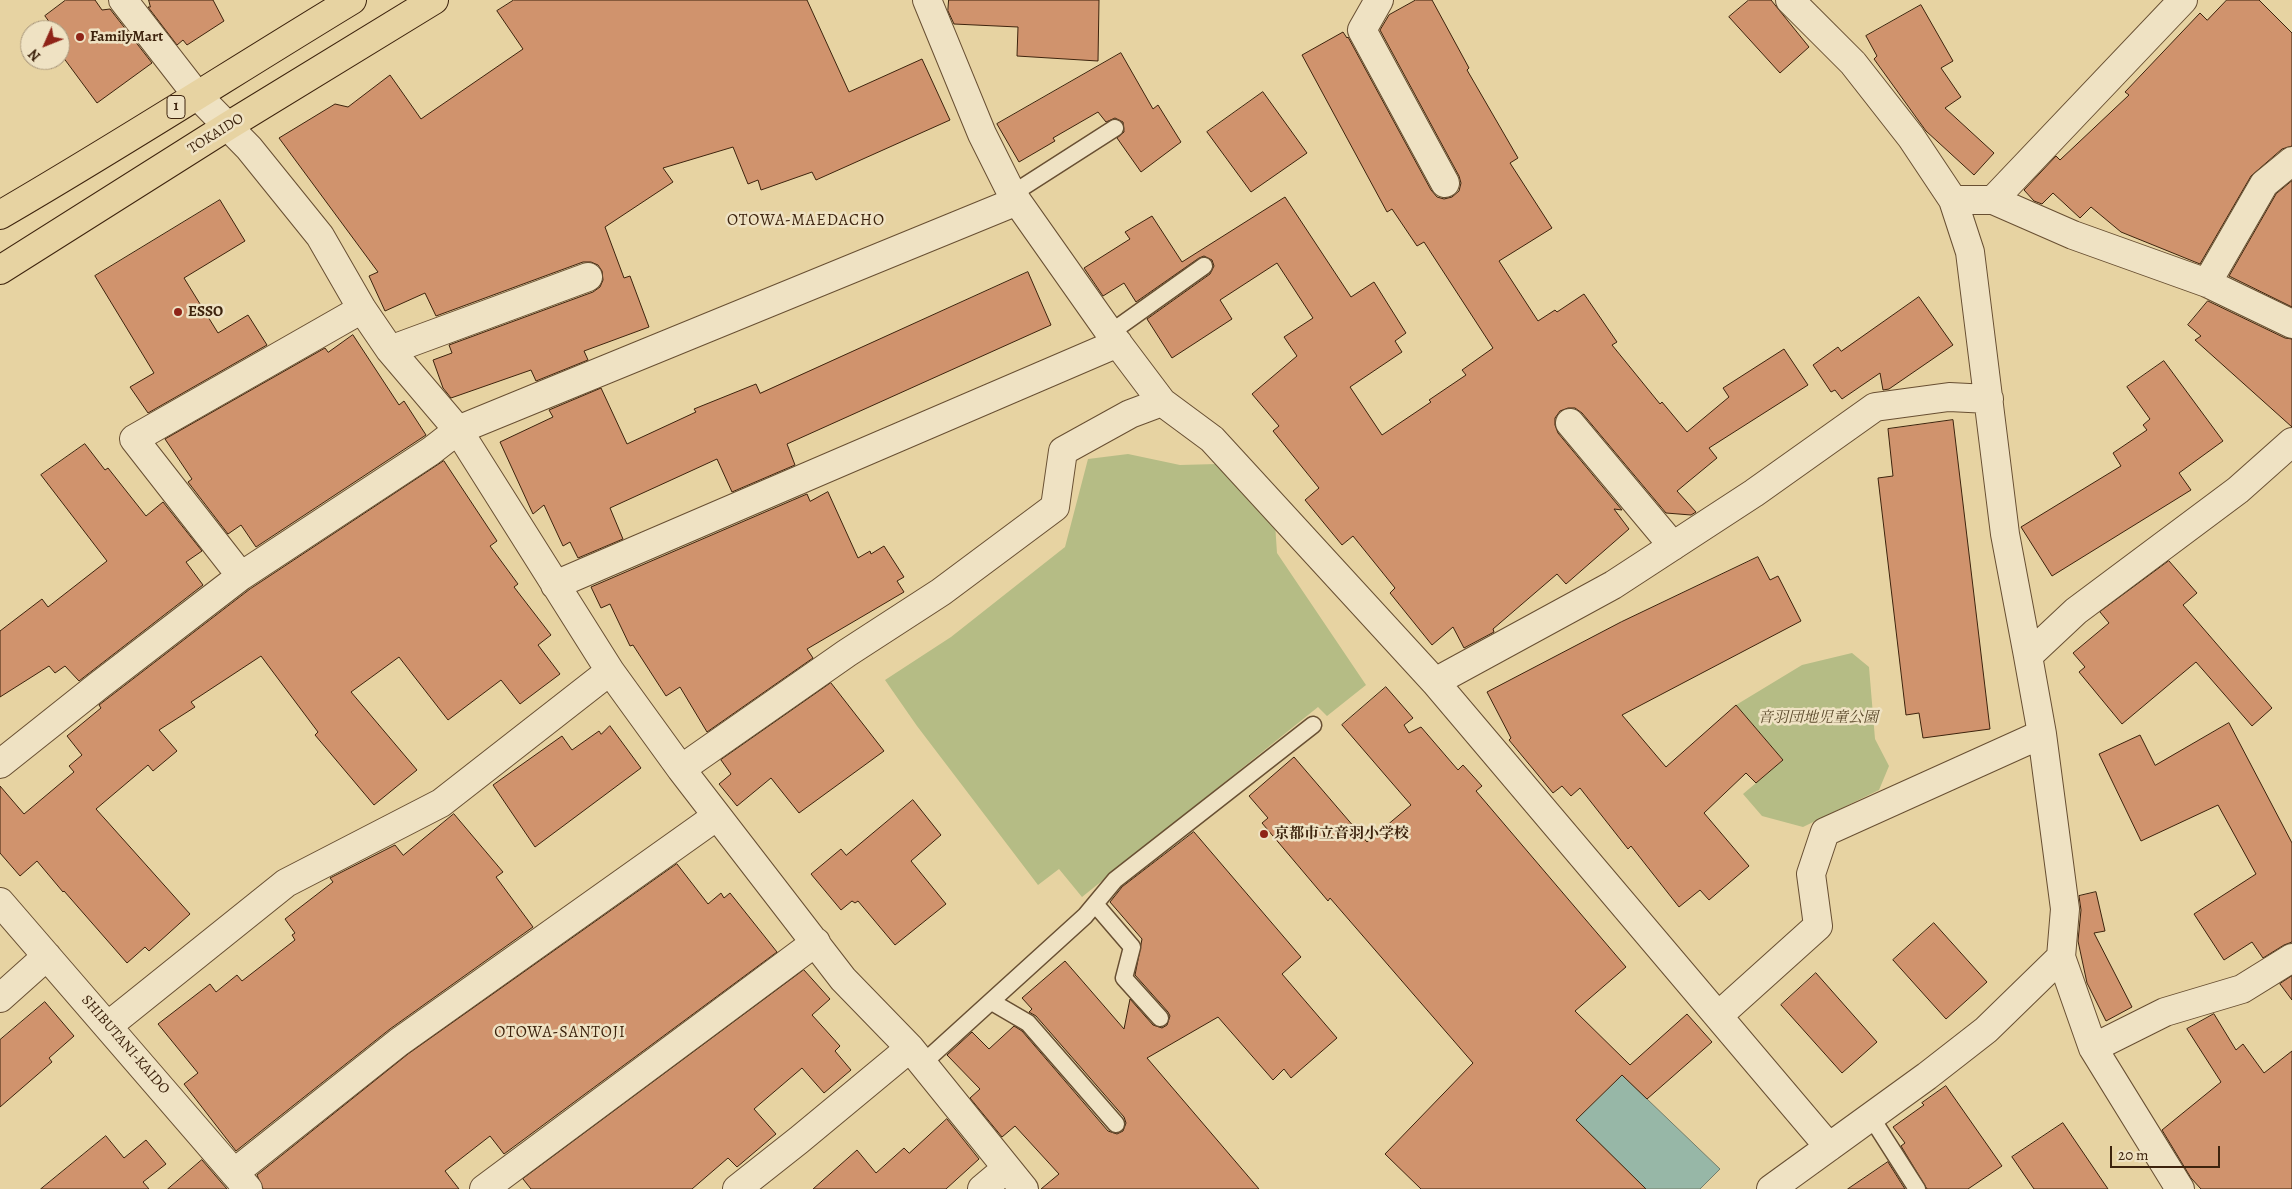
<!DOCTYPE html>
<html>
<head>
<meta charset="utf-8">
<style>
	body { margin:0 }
	#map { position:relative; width:2292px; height:1189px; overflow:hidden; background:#e7d3a2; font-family:Alegreya,serif }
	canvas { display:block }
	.north { position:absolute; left:20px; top:20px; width:50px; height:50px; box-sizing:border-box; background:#efe2c3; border:1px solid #a8967a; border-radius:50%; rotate:226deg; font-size:14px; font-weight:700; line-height:20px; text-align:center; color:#3d230d }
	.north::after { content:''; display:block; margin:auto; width:18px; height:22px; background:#8f2418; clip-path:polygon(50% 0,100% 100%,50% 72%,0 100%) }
	.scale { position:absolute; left:2110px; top:1146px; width:110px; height:22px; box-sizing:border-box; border:2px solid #3d230d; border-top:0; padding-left:6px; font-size:15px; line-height:18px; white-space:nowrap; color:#3d230d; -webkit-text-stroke:4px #efe2c3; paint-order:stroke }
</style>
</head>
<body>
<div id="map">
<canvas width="2292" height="1189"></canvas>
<div class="north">N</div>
<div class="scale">20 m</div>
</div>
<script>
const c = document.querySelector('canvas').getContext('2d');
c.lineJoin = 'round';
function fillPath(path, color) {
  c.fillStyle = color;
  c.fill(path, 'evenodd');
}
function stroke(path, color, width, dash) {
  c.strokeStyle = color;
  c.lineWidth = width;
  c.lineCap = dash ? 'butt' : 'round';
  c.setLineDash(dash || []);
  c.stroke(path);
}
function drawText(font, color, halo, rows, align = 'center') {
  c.font = font + ' Alegreya,"Noto Serif JP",serif';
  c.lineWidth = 5;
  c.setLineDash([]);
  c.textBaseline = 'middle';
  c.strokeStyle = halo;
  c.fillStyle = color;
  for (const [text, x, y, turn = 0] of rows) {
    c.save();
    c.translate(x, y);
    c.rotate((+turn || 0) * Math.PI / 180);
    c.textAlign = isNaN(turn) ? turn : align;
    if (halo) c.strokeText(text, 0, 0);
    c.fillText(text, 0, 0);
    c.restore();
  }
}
const green = new Path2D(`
	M 1128,454 L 1180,465 L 1217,464 L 1275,523 L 1277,553 L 1366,685 L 1327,716 L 1318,707 L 1082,897 L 1059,869 L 1038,885 L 917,726 L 885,680 L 951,637 L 1065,547 L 1088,459 Z
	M 1852,653 L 1869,667 L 1875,739 L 1889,766 L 1879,790 L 1803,827 L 1762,816 L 1743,794 L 1783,760 L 1736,705 L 1802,665 Z`);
const water = new Path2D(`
	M 1622,1075 L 1720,1169 L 1700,1189 L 1646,1189 L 1576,1120 Z`);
const building = new Path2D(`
	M 66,0 L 95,0 L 102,10 L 110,9 L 152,63 L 97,103 L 60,53 L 60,30 L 55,30 L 45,16 Z
	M 149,0 L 213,0 L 224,21 L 187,45 L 183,40 L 177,45 L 148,7 L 150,7 Z
	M 514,0 L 807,0 L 849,92 L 922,59 L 950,120 L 816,180 L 812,172 L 761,190 L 758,180 L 748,184 L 733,147 L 663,168 L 673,182 L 605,227 L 624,278 L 630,276 L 649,327 L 584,351 L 588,360 L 536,381 L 531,370 L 451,398 L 443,388 L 433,360 L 452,353 L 449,345 L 593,292 L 600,287 L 603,280 L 602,271 L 598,265 L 591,262 L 583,262 L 436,316 L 425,293 L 385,311 L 369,276 L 378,272 L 279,138 L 335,104 L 348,107 L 390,75 L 421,119 L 523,49 L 497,11 Z
	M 949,0 L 1099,0 L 1098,61 L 1017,56 L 1018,27 L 954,24 L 948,11 Z
	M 1416,0 L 1432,0 L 1469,68 L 1467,70 L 1518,158 L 1510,163 L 1552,228 L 1499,261 L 1538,321 L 1555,310 L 1557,312 L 1584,294 L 1617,342 L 1612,345 L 1660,404 L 1662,402 L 1687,432 L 1729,397 L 1723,388 L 1784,349 L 1808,385 L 1709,448 L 1717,458 L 1677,491 L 1696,512 L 1691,515 L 1666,513 L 1582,413 L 1575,408 L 1568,408 L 1560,411 L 1555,418 L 1555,425 L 1558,433 L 1622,510 L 1614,509 L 1629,529 L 1566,584 L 1557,574 L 1493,629 L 1494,632 L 1464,648 L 1453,627 L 1432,645 L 1390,593 L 1395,588 L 1353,536 L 1342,545 L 1305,500 L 1319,488 L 1273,431 L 1279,426 L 1252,394 L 1297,356 L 1284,337 L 1313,318 L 1277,263 L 1220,300 L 1232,319 L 1172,358 L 1147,319 L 1210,274 L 1214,266 L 1212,260 L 1204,256 L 1199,258 L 1136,302 L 1124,283 L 1103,296 L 1084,268 L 1130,239 L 1125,232 L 1152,216 L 1182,262 L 1285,197 L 1351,297 L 1374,282 L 1406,333 L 1395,341 L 1402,352 L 1350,387 L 1382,435 L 1431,402 L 1429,400 L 1466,375 L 1462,370 L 1493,348 L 1424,242 L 1417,246 L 1392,209 L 1387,212 L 1302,55 L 1343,32 L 1347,38 L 1348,37 L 1431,190 L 1437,197 L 1444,199 L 1452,197 L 1459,191 L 1461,183 L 1459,176 L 1380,30 L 1389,15 Z
	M 1749,0 L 1771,0 L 1809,47 L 1780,73 L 1729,17 Z
	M 2227,0 L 2259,0 L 2292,33 L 2292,146 L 2282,149 L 2251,176 L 2200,264 L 2121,232 L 2091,207 L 2080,218 L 2053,193 L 2042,204 L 2034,201 L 2024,190 L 2056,156 L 2060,160 L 2129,95 L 2125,92 L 2200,13 L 2207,20 Z
	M 1921,5 L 1953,61 L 1941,68 L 1961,97 L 1945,108 L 1994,153 L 1974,175 L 1926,131 L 1874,59 L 1877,56 L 1866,36 Z
	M 1121,53 L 1153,109 L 1158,105 L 1181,142 L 1141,172 L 1117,138 L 1124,132 L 1123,122 L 1115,118 L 1106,122 L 1098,112 L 1053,138 L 1055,141 L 1019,162 L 997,124 Z
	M 1263,92 L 1307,153 L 1251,192 L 1207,132 Z
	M 2292,181 L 2292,307 L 2229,276 L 2276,194 Z
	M 220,200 L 245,241 L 184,278 L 218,333 L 248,315 L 267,345 L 148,413 L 130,387 L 154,373 L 95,276 Z
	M 1028,272 L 1051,325 L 787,444 L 795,465 L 732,492 L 717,459 L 610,508 L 623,539 L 578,558 L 570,542 L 563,546 L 544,505 L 533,514 L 500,442 L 553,417 L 549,410 L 601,388 L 627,444 L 696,412 L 694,409 L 756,384 L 760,393 Z
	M 1919,297 L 1953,345 L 1889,389 L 1883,390 L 1880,373 L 1842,399 L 1835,390 L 1831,392 L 1813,365 L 1838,347 L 1841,351 Z
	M 2208,301 L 2285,338 L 2292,339 L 2292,427 L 2195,340 L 2201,336 L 2188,325 Z
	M 353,335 L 399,405 L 404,401 L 426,435 L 256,547 L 241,525 L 228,534 L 188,482 L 192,479 L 165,439 L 325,348 L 328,352 Z
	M 2164,361 L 2223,441 L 2179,473 L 2191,490 L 2052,576 L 2021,527 L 2121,466 L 2113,453 L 2147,430 L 2143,425 L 2150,419 L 2127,387 Z
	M 1953,420 L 1990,729 L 1923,738 L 1919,713 L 1906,715 L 1878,478 L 1893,476 L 1888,429 Z
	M 85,444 L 105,470 L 108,468 L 146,516 L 163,502 L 202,551 L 186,562 L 203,585 L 79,681 L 65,666 L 55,673 L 49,666 L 0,697 L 0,631 L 42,599 L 48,607 L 107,561 L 41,475 Z
	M 444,461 L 497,541 L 490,546 L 518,584 L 514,587 L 551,635 L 538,645 L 560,674 L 520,704 L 501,680 L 448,720 L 399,657 L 351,692 L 417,770 L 374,805 L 315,735 L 318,732 L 261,656 L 191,702 L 195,707 L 159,730 L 177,751 L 153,771 L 148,765 L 96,809 L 190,914 L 149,951 L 145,947 L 127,963 L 64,891 L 63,892 L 37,861 L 20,876 L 0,853 L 0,786 L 24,814 L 74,772 L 69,766 L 82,755 L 67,736 L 101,708 L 99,705 L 250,589 Z
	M 828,492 L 858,558 L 870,551 L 871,554 L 884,546 L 904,577 L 897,581 L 904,592 L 807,649 L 813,658 L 707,732 L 680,687 L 666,696 L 633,645 L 630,646 L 610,604 L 601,608 L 591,587 L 807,494 L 810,501 Z
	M 1758,557 L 1770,580 L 1778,576 L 1801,621 L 1622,715 L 1666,767 L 1736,705 L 1783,760 L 1756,783 L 1746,773 L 1704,813 L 1749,866 L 1709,900 L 1700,890 L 1679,907 L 1631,846 L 1628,849 L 1580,788 L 1571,796 L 1562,786 L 1553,793 L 1509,740 L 1511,738 L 1487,692 L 1621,622 Z
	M 2169,561 L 2197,593 L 2183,605 L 2272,708 L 2252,726 L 2196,662 L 2122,724 L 2079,672 L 2085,667 L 2073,653 L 2109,623 L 2100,612 Z
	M 831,683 L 884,751 L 799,813 L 771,778 L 737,806 L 719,784 L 731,774 L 721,760 Z
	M 1386,687 L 1413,718 L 1404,725 L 1409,733 L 1421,727 L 1458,770 L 1463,765 L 1482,786 L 1476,791 L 1626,967 L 1575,1011 L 1630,1065 L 1687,1014 L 1712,1042 L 1647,1099 L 1622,1075 L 1576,1120 L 1646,1189 L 1421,1189 L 1385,1154 L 1473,1063 L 1330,898 L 1328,901 L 1262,823 L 1268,818 L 1249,796 L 1294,757 L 1367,842 L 1411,805 L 1342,725 Z
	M 2229,723 L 2292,843 L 2292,942 L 2284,945 L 2263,958 L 2252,942 L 2224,960 L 2194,914 L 2256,874 L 2218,805 L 2141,841 L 2099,754 L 2140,735 L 2155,765 Z
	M 610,726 L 641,768 L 535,847 L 493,785 L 562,736 L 572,750 L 599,731 L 601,734 Z
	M 913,800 L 941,835 L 911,861 L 946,904 L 895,945 L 858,901 L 855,903 L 852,901 L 841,910 L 811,874 L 841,849 L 846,855 Z
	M 454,814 L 503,872 L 496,877 L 533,927 L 390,1029 L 236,1151 L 184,1084 L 198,1073 L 158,1024 L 210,984 L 216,992 L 237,975 L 242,981 L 295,940 L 292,935 L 295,933 L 285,919 L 333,882 L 330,878 L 395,845 L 403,855 Z
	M 1194,832 L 1301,957 L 1282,974 L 1337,1038 L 1291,1078 L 1284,1069 L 1273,1080 L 1218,1017 L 1147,1058 L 1259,1189 L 1041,1189 L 1059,1174 L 1015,1126 L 1002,1137 L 970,1098 L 980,1089 L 947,1055 L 972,1032 L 989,1049 L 1014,1026 L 1022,1031 L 1108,1131 L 1117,1134 L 1123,1131 L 1126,1123 L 1124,1117 L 1036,1016 L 1029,1012 L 1032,1009 L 1022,998 L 1065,961 L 1124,1029 L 1130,999 L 1153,1025 L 1162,1028 L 1167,1025 L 1170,1016 L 1168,1012 L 1135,975 L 1142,939 L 1110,902 L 1122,887 Z
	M 677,864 L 708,904 L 721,893 L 724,898 L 730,893 L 777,952 L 504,1154 L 490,1136 L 445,1171 L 459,1189 L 263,1189 L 257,1175 L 408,1054 Z
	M 2096,892 L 2105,931 L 2094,933 L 2132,1007 L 2106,1021 L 2087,983 L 2078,941 L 2081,910 L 2079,896 Z
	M 1934,923 L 1987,982 L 1946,1019 L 1893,960 Z
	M 804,970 L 830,999 L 812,1015 L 840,1046 L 835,1051 L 851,1070 L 824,1093 L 802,1068 L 754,1109 L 776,1134 L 737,1167 L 728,1158 L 692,1189 L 531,1189 L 523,1179 Z
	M 1816,973 L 1877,1042 L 1842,1073 L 1781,1005 Z
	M 2292,976 L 2292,1000 L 2280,984 Z
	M 45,1002 L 74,1036 L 49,1058 L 52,1062 L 0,1107 L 0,1040 Z
	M 2214,1014 L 2236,1050 L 2243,1044 L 2264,1073 L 2292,1051 L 2292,1189 L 2201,1189 L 2191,1178 L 2162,1130 L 2221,1082 L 2187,1029 Z
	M 1946,1086 L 2002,1166 L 1968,1189 L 1927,1189 L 1901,1146 L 1905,1143 L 1893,1127 L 1924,1105 L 1922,1103 Z
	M 947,1119 L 979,1159 L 946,1189 L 813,1189 L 857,1150 L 876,1173 L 904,1148 L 909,1153 Z
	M 2063,1123 L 2108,1189 L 2034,1189 L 2012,1157 Z
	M 106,1136 L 124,1158 L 146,1140 L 166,1164 L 143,1182 L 149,1189 L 41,1189 Z
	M 202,1160 L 227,1189 L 168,1189 Z
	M 1888,1162 L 1905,1189 L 1848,1189 Z`);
const service = new Path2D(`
	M 1012,194 L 1115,128
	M 1110,333 L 1204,266
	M 1095,904 L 1132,947 L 1124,978 L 1160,1018
	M 992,1002 L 1028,1023 L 1116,1124
	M 922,1064 L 1085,916 L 1115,880 L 1313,725
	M 1871,1117 L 1917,1189`);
const minor = new Path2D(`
	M 927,0 L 982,134 L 1012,194 L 1110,333 L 1162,402 L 1212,439 L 1435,682 L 1829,1147
	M 1379,0 L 1362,30 L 1445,183
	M 1790,0 L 1853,63 L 1911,137 L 1953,200 L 1970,252 L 2005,534 L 2028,656
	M 196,94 L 249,148 L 320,236 L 362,309 L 390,350 L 458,430 L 610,671 L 681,769 L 843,979 L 910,1048 L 1024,1189
	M 1953,200 L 1993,200 L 2073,235 L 2207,283 L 2292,324
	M 1993,200 L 2183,0
	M 2207,283 L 2264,184 L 2292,161
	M 390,350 L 588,277
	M 1570,423 L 1673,546
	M 241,576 L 134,439 L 362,309
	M 555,585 L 1118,343
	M 1435,682 L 1613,585 L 1754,493 L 1875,407 L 1949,397 L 1989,399
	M 0,764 L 98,686 L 241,576 L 431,451 L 458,430 L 1017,201
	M 681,769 L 847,653 L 941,592 L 1055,507 L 1063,451 L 1130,414 L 1162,402
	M 0,902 L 248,1189
	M 2061,957 L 2093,1048 L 2180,1189
	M 0,998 L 47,956
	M 1718,1016 L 1818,926 L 1811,874 L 1825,832 L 2042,734
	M 109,1025 L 286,883 L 441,803 L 610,671
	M 2093,1048 L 2165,1012 L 2242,989 L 2292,958
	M 234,1173 L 399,1042 L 717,816
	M 484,1189 L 816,942
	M 737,1189 L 799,1140 L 910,1048
	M 982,1189 L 1007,1168
	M 1771,1189 L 1927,1076 L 1986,1030 L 2061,957 L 2065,909 L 2042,734 L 2028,656 L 2076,611 L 2238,490 L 2292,442`);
const tertiary = new Path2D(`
	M 123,0 L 196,94`);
const trunk = new Path2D(`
	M 0,215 C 119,146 235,71 352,0
	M 0,270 L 228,126 L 434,0`);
const markers = [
	[80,37,5,"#8f2418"],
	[178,312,5,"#8f2418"],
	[1264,834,5,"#8f2418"]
];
const shields = [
	[176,107,18]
];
const shieldNames = [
	["1",176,107]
];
const poiNames = [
	["FamilyMart",90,37],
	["ESSO",188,312],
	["京都市立音羽小学校",1274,834]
];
const streetNames = [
	["TOKAIDO",216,134,-32],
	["SHIBUTANI-KAIDO",125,1045,49]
];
const parkNames = [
	["音羽団地児童公園",1818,718]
];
const neighbourhoodNames = [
	["OTOWA-MAEDACHO",806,221],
	["OTOWA-SANTOJI",560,1033]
];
fillPath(green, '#b5bc85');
fillPath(water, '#97b7a7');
stroke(water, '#737c69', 1);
fillPath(building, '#d0936d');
stroke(building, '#3d230d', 1);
stroke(service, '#684f32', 19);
stroke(minor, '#684f32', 30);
stroke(tertiary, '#684f32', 30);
stroke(trunk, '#3d230d', 30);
stroke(service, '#efe2c3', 16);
stroke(minor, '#efe2c3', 28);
stroke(tertiary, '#efe2c3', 28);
stroke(trunk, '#e7d3a2', 28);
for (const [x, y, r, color] of markers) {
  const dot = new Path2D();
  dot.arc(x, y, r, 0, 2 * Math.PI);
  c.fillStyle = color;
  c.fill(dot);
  stroke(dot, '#efe2c3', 2);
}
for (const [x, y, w] of shields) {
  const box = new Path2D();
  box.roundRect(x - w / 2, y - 11.5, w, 23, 4);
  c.fillStyle = '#efe2c3';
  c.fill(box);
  stroke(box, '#3d230d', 1);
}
drawText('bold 14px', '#3d230d', null, shieldNames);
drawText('bold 15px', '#3d230d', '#efe2c3', poiNames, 'left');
drawText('15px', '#3d230d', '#efe2c3', streetNames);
drawText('italic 15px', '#5b492b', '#efe2c3', parkNames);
c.letterSpacing = '1px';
drawText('16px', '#3d230d', '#efe2c3', neighbourhoodNames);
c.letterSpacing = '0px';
</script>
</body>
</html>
